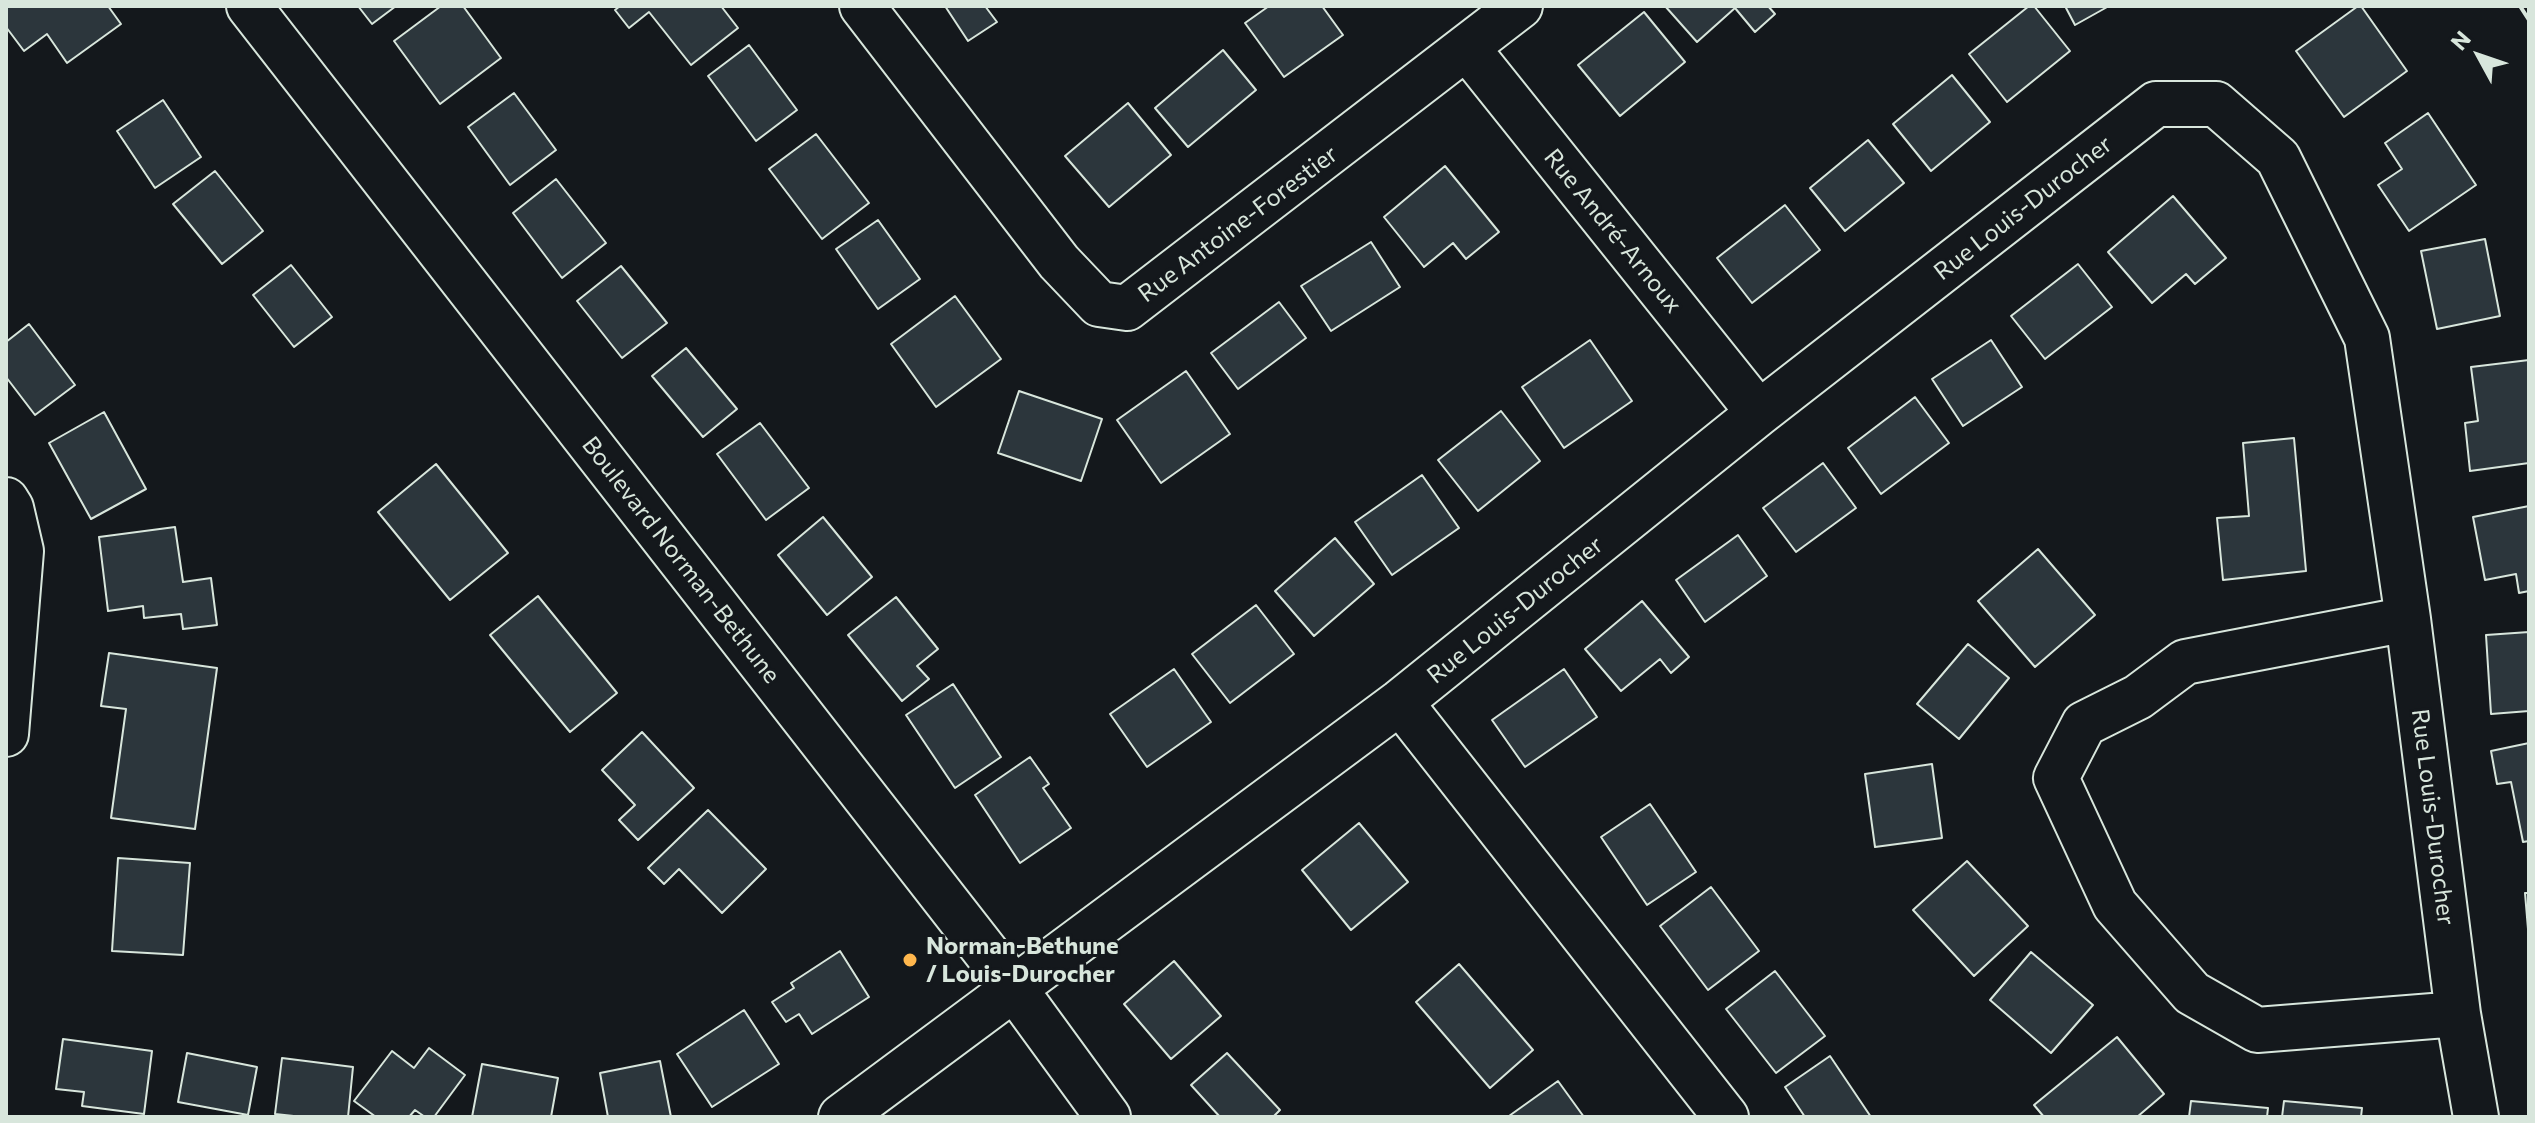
<!DOCTYPE html>
<html>
<head>
<meta charset="utf-8">
<style>
	body { margin:0 }
	#map { position:relative; width:2535px; height:1123px; overflow:hidden; background:#14181c; font-family:Commissioner,sans-serif }
	canvas { display:block }
	.frame { position:absolute; inset:0; border:8px solid #d8e6dc; pointer-events:none }
	.north { position:absolute; left:2439px; top:16px; width:80px; height:80px; -webkit-text-stroke:6px #14181c; paint-order:stroke; rotate:310deg; font-size:22px; font-weight:700; line-height:32px; text-align:center; color:#d8e6dc }
	.north::after { content:''; display:block; margin:auto; width:28px; height:36px; background:#d8e6dc; clip-path:polygon(50% 0,100% 100%,50% 72%,0 100%) }
</style>
</head>
<body>
<div id="map">
<canvas width="2535" height="1123"></canvas>
<div class="frame"></div>
<div class="north">N</div>
</div>
<script>
const c = document.querySelector('canvas').getContext('2d');
c.lineJoin = 'round';
function fillPath(path, color) {
  c.fillStyle = color;
  c.fill(path, 'evenodd');
}
function stroke(path, color, width, dash) {
  c.strokeStyle = color;
  c.lineWidth = width;
  c.lineCap = dash ? 'butt' : 'round';
  c.setLineDash(dash || []);
  c.stroke(path);
}
function drawText(font, color, halo, rows, align = 'center') {
  c.font = font + ' Commissioner,sans-serif';
  c.lineWidth = 6;
  c.setLineDash([]);
  c.textBaseline = 'middle';
  c.strokeStyle = halo;
  c.fillStyle = color;
  for (const [text, x, y, turn = 0] of rows) {
    c.save();
    c.translate(x, y);
    c.rotate((+turn || 0) * Math.PI / 180);
    c.textAlign = isNaN(turn) ? turn : align;
    if (halo) c.strokeText(text, 0, 0);
    c.fillText(text, 0, 0);
    c.restore();
  }
}
const building = new Path2D(`
	M 6,6 L 108,6 L 121,24 L 67,63 L 47,34 L 24,51 L 6,27 Z
	M 358,6 L 396,6 L 372,24 Z
	M 441,6 L 463,6 L 501,58 L 440,104 L 394,41 Z
	M 620,6 L 721,6 L 738,28 L 691,65 L 649,12 L 629,28 L 615,10 Z
	M 945,6 L 985,6 L 997,22 L 968,41 Z
	M 1269,6 L 1322,6 L 1343,35 L 1284,77 L 1245,23 Z
	M 1665,6 L 1768,6 L 1775,14 L 1755,32 L 1735,8 L 1697,42 Z
	M 2029,6 L 2034,6 L 2070,51 L 2007,102 L 1969,54 Z
	M 2065,6 L 2109,6 L 2075,25 Z
	M 2358,6 L 2361,6 L 2407,71 L 2344,117 L 2296,51 Z
	M 1644,12 L 1685,62 L 1620,116 L 1578,65 Z
	M 749,45 L 797,110 L 756,141 L 708,76 Z
	M 1223,50 L 1256,90 L 1188,147 L 1155,108 Z
	M 1952,75 L 1990,122 L 1931,171 L 1893,124 Z
	M 514,93 L 556,150 L 510,185 L 468,127 Z
	M 163,100 L 201,157 L 155,188 L 117,131 Z
	M 1128,103 L 1171,155 L 1109,207 L 1065,156 Z
	M 2428,113 L 2476,185 L 2409,231 L 2378,185 L 2402,169 L 2385,143 Z
	M 816,134 L 869,203 L 822,239 L 769,169 Z
	M 1868,140 L 1904,183 L 1845,231 L 1810,188 Z
	M 1445,166 L 1499,232 L 1466,259 L 1453,243 L 1424,267 L 1384,217 Z
	M 215,171 L 263,231 L 222,264 L 173,204 Z
	M 556,179 L 606,243 L 562,278 L 513,213 Z
	M 2173,196 L 2226,258 L 2195,284 L 2186,274 L 2152,303 L 2108,252 Z
	M 1785,205 L 1820,250 L 1752,303 L 1717,258 Z
	M 878,220 L 920,279 L 878,309 L 836,249 Z
	M 2485,239 L 2500,316 L 2437,329 L 2421,251 Z
	M 1371,242 L 1400,287 L 1331,331 L 1301,286 Z
	M 2078,264 L 2112,307 L 2045,359 L 2011,316 Z
	M 291,265 L 332,317 L 294,347 L 253,295 Z
	M 621,266 L 667,323 L 622,358 L 577,301 Z
	M 955,296 L 1001,359 L 936,407 L 891,344 Z
	M 1279,302 L 1306,338 L 1238,389 L 1211,353 Z
	M 29,324 L 75,385 L 35,415 L 6,377 L 6,342 Z
	M 1590,340 L 1632,401 L 1564,448 L 1522,387 Z
	M 1991,340 L 2022,387 L 1963,426 L 1932,379 Z
	M 686,348 L 737,409 L 703,437 L 652,376 Z
	M 2529,360 L 2529,463 L 2470,471 L 2465,423 L 2478,421 L 2471,367 Z
	M 1186,371 L 1230,434 L 1161,483 L 1117,420 Z
	M 1019,391 L 1102,419 L 1081,481 L 998,453 Z
	M 1915,397 L 1949,443 L 1881,494 L 1848,448 Z
	M 1501,411 L 1540,461 L 1478,511 L 1438,460 Z
	M 104,412 L 146,489 L 91,519 L 49,443 Z
	M 760,423 L 809,488 L 766,520 L 717,454 Z
	M 2294,438 L 2306,571 L 2223,580 L 2217,518 L 2249,516 L 2243,443 Z
	M 1823,463 L 1856,508 L 1796,552 L 1763,508 Z
	M 436,464 L 508,553 L 450,600 L 378,512 Z
	M 1422,475 L 1459,528 L 1392,575 L 1355,522 Z
	M 2529,506 L 2529,591 L 2519,593 L 2516,574 L 2485,580 L 2473,517 Z
	M 823,517 L 872,577 L 827,615 L 778,555 Z
	M 175,527 L 183,582 L 211,578 L 217,625 L 183,629 L 181,614 L 144,618 L 143,606 L 108,611 L 99,537 Z
	M 1738,535 L 1767,576 L 1705,622 L 1676,580 Z
	M 1335,538 L 1374,584 L 1314,636 L 1275,591 Z
	M 2038,549 L 2095,615 L 2035,667 L 1978,601 Z
	M 538,596 L 617,693 L 570,732 L 490,635 Z
	M 896,597 L 938,649 L 917,666 L 929,679 L 902,701 L 848,635 Z
	M 1642,601 L 1689,657 L 1671,673 L 1660,659 L 1621,691 L 1585,649 Z
	M 1256,605 L 1294,654 L 1230,703 L 1192,654 Z
	M 2529,632 L 2529,711 L 2491,714 L 2486,635 Z
	M 1968,644 L 2009,678 L 1959,739 L 1917,704 Z
	M 109,653 L 217,668 L 195,829 L 111,818 L 126,709 L 101,706 Z
	M 1174,669 L 1211,722 L 1147,767 L 1110,714 Z
	M 1564,669 L 1597,717 L 1525,767 L 1492,720 Z
	M 953,684 L 1001,757 L 955,788 L 906,715 Z
	M 642,732 L 694,788 L 638,840 L 619,820 L 635,805 L 602,770 Z
	M 2529,743 L 2529,841 L 2523,842 L 2511,782 L 2497,784 L 2491,751 Z
	M 1030,757 L 1049,784 L 1043,788 L 1071,828 L 1020,863 L 975,795 Z
	M 1932,764 L 1942,838 L 1875,847 L 1865,774 Z
	M 1650,804 L 1696,872 L 1647,905 L 1601,837 Z
	M 708,810 L 766,869 L 722,913 L 679,869 L 664,884 L 648,868 Z
	M 1359,823 L 1408,882 L 1351,930 L 1302,870 Z
	M 118,858 L 190,863 L 183,955 L 112,951 Z
	M 1967,861 L 2028,926 L 1974,976 L 1913,910 Z
	M 1711,887 L 1759,951 L 1708,990 L 1660,926 Z
	M 2525,893 L 2529,893 L 2529,941 Z
	M 840,951 L 869,997 L 812,1034 L 799,1014 L 786,1022 L 772,1002 L 794,988 L 791,983 Z
	M 2031,952 L 2093,1005 L 2051,1053 L 1990,1000 Z
	M 1174,961 L 1221,1016 L 1171,1059 L 1124,1004 Z
	M 1459,964 L 1533,1050 L 1490,1088 L 1416,1002 Z
	M 1775,971 L 1825,1036 L 1776,1073 L 1726,1009 Z
	M 744,1010 L 779,1064 L 712,1107 L 677,1054 Z
	M 2117,1037 L 2164,1094 L 2137,1117 L 2044,1117 L 2034,1105 Z
	M 63,1039 L 152,1051 L 144,1114 L 82,1106 L 84,1092 L 56,1089 Z
	M 429,1048 L 465,1075 L 434,1117 L 425,1117 L 415,1110 L 409,1117 L 376,1117 L 354,1101 L 392,1051 L 414,1068 Z
	M 187,1053 L 257,1067 L 248,1115 L 178,1102 Z
	M 1227,1053 L 1280,1110 L 1273,1117 L 1220,1117 L 1191,1085 Z
	M 1830,1056 L 1871,1117 L 1805,1117 L 1785,1087 Z
	M 282,1058 L 353,1067 L 348,1117 L 303,1117 L 275,1114 Z
	M 660,1061 L 671,1117 L 608,1117 L 600,1073 Z
	M 482,1064 L 558,1078 L 551,1117 L 472,1117 Z
	M 1558,1081 L 1584,1117 L 1510,1117 L 1509,1116 Z
	M 2191,1101 L 2268,1108 L 2267,1117 L 2189,1117 Z
	M 2284,1101 L 2362,1108 L 2361,1117 L 2282,1117 Z`);
const minor = new Path2D(`
	M 249,6 L 1014,988 L 1108,1117
	M 862,6 L 1059,262 L 1099,304 L 1127,308 L 1520,6
	M 1467,48 L 1759,413
	M 6,500 L 11,508 L 21,551 L 6,734
	M 2408,619 L 2185,662 L 2138,697 L 2084,724 L 2056,778 L 2115,905 L 2192,993 L 2257,1030 L 2458,1014
	M 1400,702 L 1726,1117
	M 841,1117 L 1400,702 L 1759,413 L 2156,104 L 2216,104 L 2278,158 L 2367,338 L 2408,619 L 2458,1014 L 2476,1117`);
const wall = new Path2D(`
	M 2520,6 L 2529,20`);
const markers = [
	[910,960,8,"#ffb74d"]
];
const streetNames = [
	["Rue Louis-Durocher",2023,208,-38],
	["Rue Antoine-Forestier",1238,224,-37],
	["Rue André-Arnoux",1613,231,51],
	["Boulevard Norman-Bethune",681,560,52],
	["Rue Louis-Durocher",1515,610,-39],
	["Rue Louis-Durocher",2433,817,83]
];
const poiNames = [
	["Norman-Bethune",926,946],
	["/ Louis-Durocher",926,974]
];
fillPath(building, '#2c363c');
stroke(building, '#d8e6dc', 2);
stroke(minor, '#d8e6dc', 48);
stroke(minor, '#14181c', 44);
stroke(wall, '#d8e6dc', 4);
for (const [x, y, r, color] of markers) {
  const dot = new Path2D();
  dot.arc(x, y, r, 0, 2 * Math.PI);
  c.fillStyle = color;
  c.fill(dot);
  stroke(dot, '#14181c', 3);
}
drawText('24px', '#d8e6dc', '#14181c', streetNames);
drawText('bold 24px', '#d8e6dc', '#14181c', poiNames, 'left');
</script>
</body>
</html>
